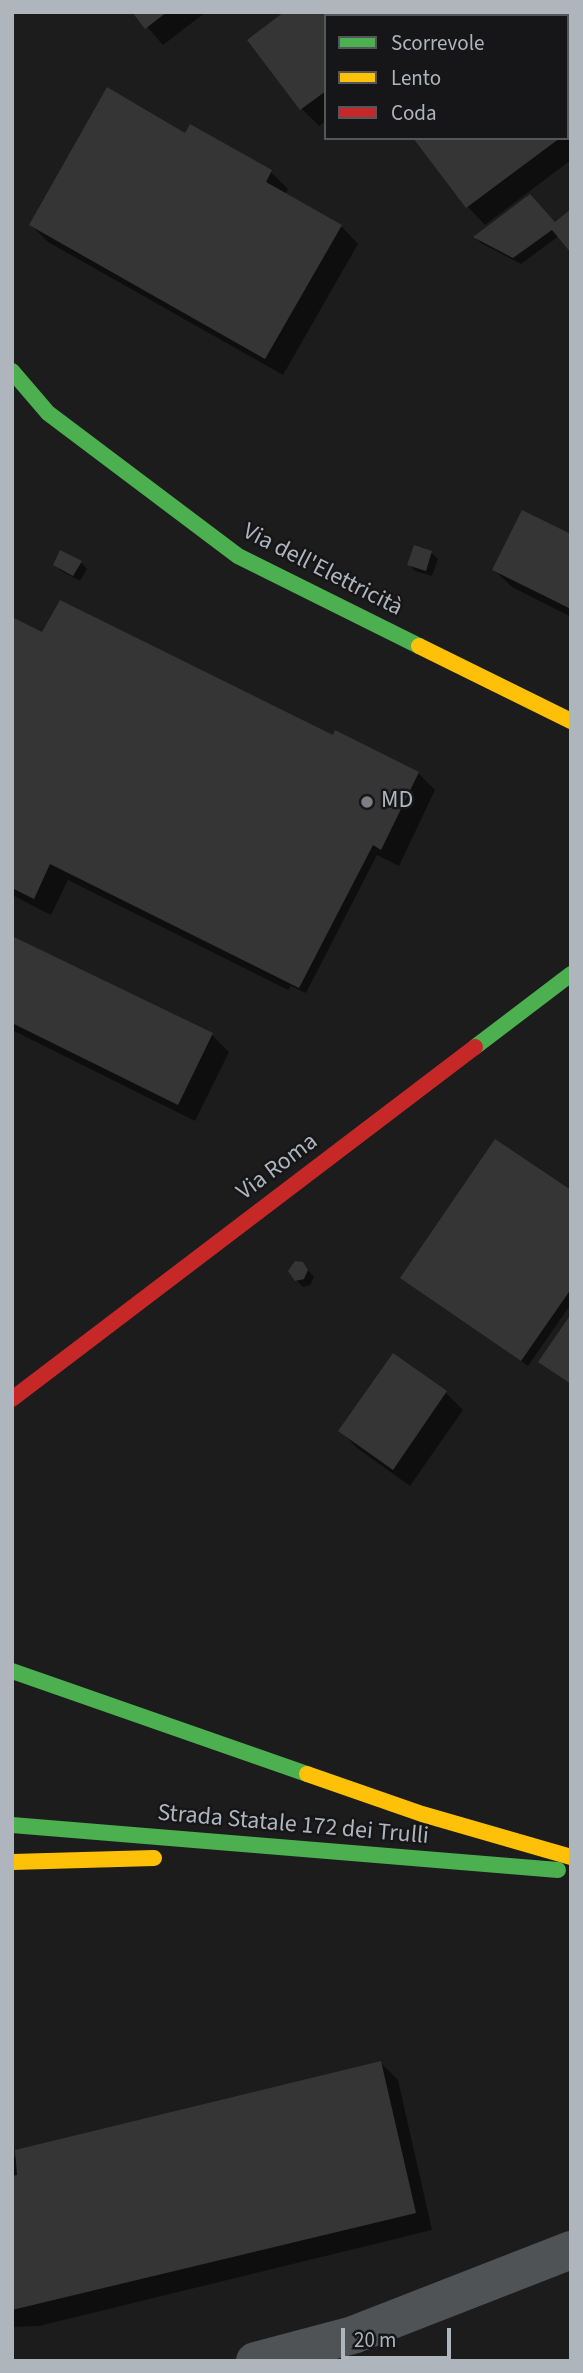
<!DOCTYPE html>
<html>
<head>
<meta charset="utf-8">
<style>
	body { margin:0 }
	#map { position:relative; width:583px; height:2373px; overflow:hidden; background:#1c1c1c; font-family:"Source Sans 3",sans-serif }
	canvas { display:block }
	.frame { position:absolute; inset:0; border:14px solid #aeb5bc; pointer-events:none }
	.legend { position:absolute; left:324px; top:14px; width:245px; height:126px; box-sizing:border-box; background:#161618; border:2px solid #53565a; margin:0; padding:9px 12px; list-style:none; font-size:21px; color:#aeb5bc }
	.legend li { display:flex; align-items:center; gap:14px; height:35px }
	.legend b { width:35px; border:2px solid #53565a }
	.scale { position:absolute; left:341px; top:2328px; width:110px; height:32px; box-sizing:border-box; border:4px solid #aeb5bc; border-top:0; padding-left:9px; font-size:21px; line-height:24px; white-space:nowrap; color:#aeb5bc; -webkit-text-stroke:5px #161618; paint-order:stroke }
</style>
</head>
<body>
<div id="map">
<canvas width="583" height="2373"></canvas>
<div class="frame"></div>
<ul class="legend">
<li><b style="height:9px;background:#4caf50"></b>Scorrevole</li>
<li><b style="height:9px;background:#ffc107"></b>Lento</li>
<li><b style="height:9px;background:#c62828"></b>Coda</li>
</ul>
<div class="scale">20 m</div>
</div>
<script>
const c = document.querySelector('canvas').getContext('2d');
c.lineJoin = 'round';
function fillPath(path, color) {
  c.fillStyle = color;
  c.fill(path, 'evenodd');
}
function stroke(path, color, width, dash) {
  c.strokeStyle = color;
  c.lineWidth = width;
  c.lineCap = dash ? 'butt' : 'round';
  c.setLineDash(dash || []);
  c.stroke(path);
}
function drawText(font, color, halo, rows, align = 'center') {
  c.font = font + ' "Source Sans 3",sans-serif';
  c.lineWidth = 5;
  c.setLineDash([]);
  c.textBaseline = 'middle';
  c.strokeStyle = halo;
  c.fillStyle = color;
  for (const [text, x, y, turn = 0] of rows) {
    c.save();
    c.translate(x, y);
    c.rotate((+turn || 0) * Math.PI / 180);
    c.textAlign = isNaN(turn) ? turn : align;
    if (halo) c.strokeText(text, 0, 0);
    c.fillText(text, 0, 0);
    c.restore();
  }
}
const shadow = new Path2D(`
	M 134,12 L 206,12 L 163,45 Z
	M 286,12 L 469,12 L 464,16 L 326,16 L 326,121 L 319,126 L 302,109 Z
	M 571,12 L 571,160 L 485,225 L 468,207 L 415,138 L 567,138 L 567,16 Z
	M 186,136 L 271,172 L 288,189 L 285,195 L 341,226 L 358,244 L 283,375 L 48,242 L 31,225 Z
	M 530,196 L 559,236 L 521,264 L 481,243 L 475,237 Z
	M 571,536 L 571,617 L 512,587 L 494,570 Z
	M 431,553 L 438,559 L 432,576 L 415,571 L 409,564 Z
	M 81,562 L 87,569 L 80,581 L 61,571 L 55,564 Z
	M 12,622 L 42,635 L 334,737 L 418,773 L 435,790 L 399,866 L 377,855 L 306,993 L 291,986 L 288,990 L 68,880 L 51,915 L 12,895 Z
	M 12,938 L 212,1035 L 229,1052 L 195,1121 L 12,1030 Z
	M 571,1192 L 571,1304 L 528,1366 L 402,1278 Z
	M 302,1264 L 314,1277 L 310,1285 L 303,1287 L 296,1280 Z
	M 393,1355 L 446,1393 L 463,1410 L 410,1486 L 357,1448 L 340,1430 Z
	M 381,2063 L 398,2080 L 432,2230 L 39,2326 L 12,2327 L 12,2154 L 17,2159 Z`);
const building = new Path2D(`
	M 132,12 L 167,12 L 145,29 Z
	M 284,12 L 429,12 L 424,16 L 326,16 L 326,91 L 300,110 L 247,40 Z
	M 536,12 L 571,12 L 571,130 L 567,133 L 567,16 L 532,16 Z
	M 107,87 L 185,133 L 190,124 L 272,170 L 266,182 L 342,225 L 265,359 L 29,225 Z
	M 413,138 L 560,138 L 466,208 Z
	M 530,194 L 555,222 L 571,209 L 571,253 L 552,230 L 513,258 L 473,237 Z
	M 522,510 L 571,534 L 571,609 L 492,570 Z
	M 414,545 L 432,551 L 426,571 L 407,565 Z
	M 60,550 L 82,561 L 73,576 L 53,565 Z
	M 60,600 L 333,735 L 335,730 L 419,772 L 381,850 L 373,845 L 299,988 L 50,864 L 34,899 L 12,888 L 12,617 L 42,632 Z
	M 12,936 L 213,1033 L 178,1105 L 12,1023 Z
	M 495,1139 L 571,1190 L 571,1289 L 521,1361 L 400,1278 Z
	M 295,1261 L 303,1262 L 308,1270 L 304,1279 L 295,1281 L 288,1271 Z
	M 571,1314 L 571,1384 L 538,1362 Z
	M 393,1353 L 447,1391 L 393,1470 L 338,1431 Z
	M 381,2061 L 416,2213 L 12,2310 L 12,2176 L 17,2175 L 15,2150 Z`);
const street = new Path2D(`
	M 255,2361 L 353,2335 L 571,2250`);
const fast = new Path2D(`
	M 12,371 L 48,413 L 238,556 L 419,646
	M 475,1047 L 571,974
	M 12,1671 L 307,1774
	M 12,1825 L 558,1870`);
const slow = new Path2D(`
	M 419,646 L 571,721
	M 307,1774 L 422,1814 L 571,1857
	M 12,1862 L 154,1858`);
const jam = new Path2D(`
	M 12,1399 L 475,1047`);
const markers = [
	[367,802,7,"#7b7f84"]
];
const streetNames = [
	["Via dell'Elettricità",322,571,27],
	["Via Roma",278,1168,-37],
	["Strada Statale 172 dei Trulli",293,1826,5]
];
const poiNames = [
	["MD",381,802]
];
fillPath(shadow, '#0007');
fillPath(building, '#353536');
stroke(street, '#505355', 38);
stroke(fast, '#4caf50', 16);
stroke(slow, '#ffc107', 16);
stroke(jam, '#c62828', 16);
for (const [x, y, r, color] of markers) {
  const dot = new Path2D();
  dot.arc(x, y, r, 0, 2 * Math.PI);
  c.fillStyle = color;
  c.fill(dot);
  stroke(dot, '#161618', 2.5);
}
drawText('24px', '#aeb5bc', '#161618', streetNames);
drawText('24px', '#aeb5bc', '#161618', poiNames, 'left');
</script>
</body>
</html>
